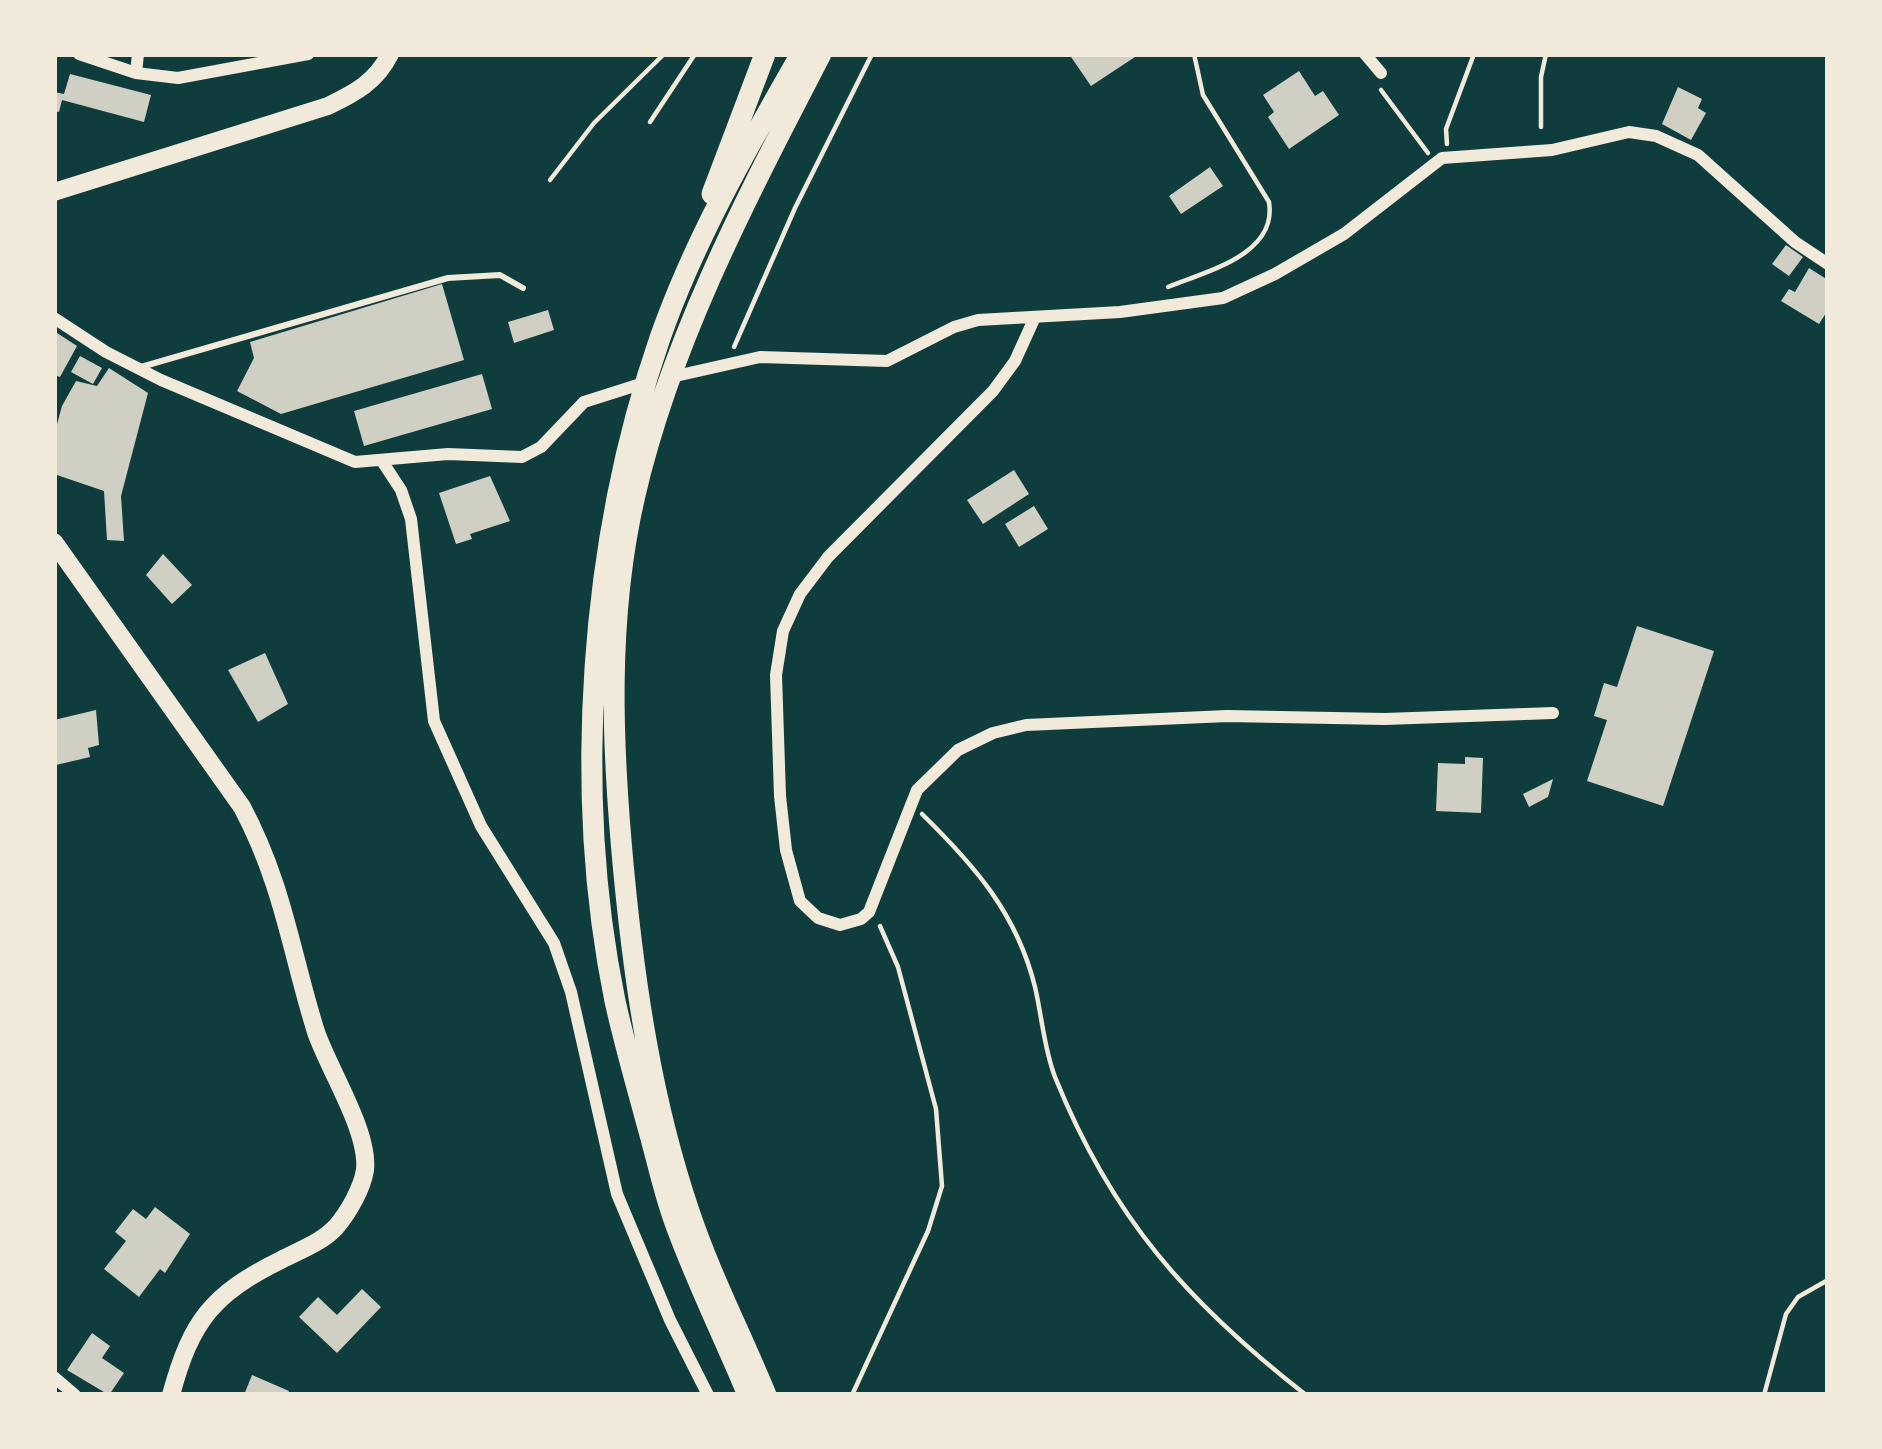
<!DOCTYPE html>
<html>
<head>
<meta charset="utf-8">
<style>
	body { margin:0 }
	#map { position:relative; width:1882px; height:1449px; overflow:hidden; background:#0f3d3e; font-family:Poppins,sans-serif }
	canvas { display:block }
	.frame { position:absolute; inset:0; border:57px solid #f1e9da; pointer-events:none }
</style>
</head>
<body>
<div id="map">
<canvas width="1882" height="1449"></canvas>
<div class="frame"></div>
</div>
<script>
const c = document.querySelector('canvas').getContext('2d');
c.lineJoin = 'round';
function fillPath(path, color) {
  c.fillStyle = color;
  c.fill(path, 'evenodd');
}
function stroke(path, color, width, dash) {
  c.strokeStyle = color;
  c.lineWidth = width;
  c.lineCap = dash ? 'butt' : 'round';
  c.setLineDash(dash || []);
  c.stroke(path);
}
const building = new Path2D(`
	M 1069,54 L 1132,54 L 1135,57 L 1091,86 Z
	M 1299,71 L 1315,96 L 1323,91 L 1339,115 L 1289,149 L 1268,117 L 1274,112 L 1263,95 Z
	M 70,74 L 151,95 L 144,122 L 62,100 L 59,112 L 54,111 L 54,92 L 64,94 Z
	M 1678,87 L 1702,99 L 1698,108 L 1706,113 L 1691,140 L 1662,124 Z
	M 1210,167 L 1223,186 L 1181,214 L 1169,196 Z
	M 1786,245 L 1803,257 L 1789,276 L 1772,264 Z
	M 1809,268 L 1828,280 L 1828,310 L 1819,324 L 1781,301 L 1789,289 L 1795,292 Z
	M 442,284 L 464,360 L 281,414 L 237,391 L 254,358 L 250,342 Z
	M 548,310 L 554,330 L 514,343 L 508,322 Z
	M 54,331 L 77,346 L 60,377 L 54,375 Z
	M 80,356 L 102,368 L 93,384 L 71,372 Z
	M 109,368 L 148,393 L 121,496 L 124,541 L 107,540 L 104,491 L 54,474 L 54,435 L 62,406 L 76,381 L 97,386 Z
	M 482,374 L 492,409 L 364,446 L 354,411 Z
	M 1014,470 L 1029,494 L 983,524 L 967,500 Z
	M 490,476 L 510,521 L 470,534 L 472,539 L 456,544 L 439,493 Z
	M 1034,506 L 1048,529 L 1019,547 L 1005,524 Z
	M 163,554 L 192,585 L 172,604 L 146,575 Z
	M 1637,626 L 1714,651 L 1663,806 L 1587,781 L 1607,720 L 1594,716 L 1604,683 L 1617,687 Z
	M 265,653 L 288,704 L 258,722 L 228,670 Z
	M 96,710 L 99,745 L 88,748 L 90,757 L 56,765 L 54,720 Z
	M 1465,757 L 1483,758 L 1481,813 L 1436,811 L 1438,763 L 1465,764 Z
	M 1553,779 L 1548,797 L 1529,807 L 1523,794 Z
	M 155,1207 L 190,1234 L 165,1273 L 160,1269 L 139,1297 L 104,1269 L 126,1241 L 115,1232 L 133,1209 L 146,1219 Z
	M 362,1289 L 381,1307 L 337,1353 L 299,1317 L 318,1297 L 337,1315 Z
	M 92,1333 L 110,1346 L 102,1358 L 124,1373 L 109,1395 L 67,1370 Z
	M 252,1375 L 289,1391 L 287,1395 L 244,1395 Z`);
const path = new Path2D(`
	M 1381,90 L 1428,153
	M 650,122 L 695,54
	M 1541,127 L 1541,77 L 1546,54
	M 1447,144 L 1446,129 L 1474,54
	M 550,180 L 594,123 L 664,54
	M 1168,287 C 1204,272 1278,255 1269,202 L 1203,95 L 1194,54
	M 734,347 L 795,208 L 872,54
	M 922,814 C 975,866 1017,914 1035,987 C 1042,1017 1044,1049 1055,1077 C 1112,1218 1188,1303 1306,1395
	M 852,1395 L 928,1231 L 942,1186 L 936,1109 L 898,967 L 880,926
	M 1764,1395 L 1786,1314 L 1798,1297 L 1828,1280`);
const service = new Path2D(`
	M 141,367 L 448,278 L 500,275 L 523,288`);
const minor = new Path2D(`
	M 79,54 L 136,73 L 178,78 L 308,54
	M 1365,54 L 1381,73
	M 136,73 L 138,54
	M 1035,317 L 1015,361 L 993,391 L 828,557 L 800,594 L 783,631 L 776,675 L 780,796 L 786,850 L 800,901 L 818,918 L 840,925 L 861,919 L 869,912 L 917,790 L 958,750 L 993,733 L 1026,725 L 1227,716 L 1385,719 L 1553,713
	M 54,318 L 106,352 L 161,380 L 355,462 L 448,454 L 522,457 L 541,447 L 584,402 L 647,382
	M 667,378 L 760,357 L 887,361 L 954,327 L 978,320 L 1120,312 L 1223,298 L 1275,274 L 1344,234 L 1442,158 L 1552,150 L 1629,132 L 1656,136 L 1698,155 L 1795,242 L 1828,264
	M 382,461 L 401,490 L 411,519 L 434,721 L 481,826 L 554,943 L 571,992 L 617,1194 L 670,1320 L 708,1395
	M 54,1377 L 75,1395`);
const primary = new Path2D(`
	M 54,192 L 328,106 C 355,93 376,82 390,54
	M 54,542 L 242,807 C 283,884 291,952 316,1032 C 329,1070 369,1131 365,1170 C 362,1189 348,1213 336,1227 C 321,1243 300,1250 281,1260 C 212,1294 191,1321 171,1395`);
const trunk = new Path2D(`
	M 712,194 L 765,54
	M 748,1395 C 724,1337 695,1279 674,1220 C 663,1189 656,1155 647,1124 C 636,1083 624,1042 615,1001 C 572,791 590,540 660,338 C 695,238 749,145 801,54
	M 766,1395 C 741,1334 710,1274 689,1211 C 652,1102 635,988 624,874 C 612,749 606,619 635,495 C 671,340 748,195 821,54`);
fillPath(building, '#cfcfc3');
stroke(path, '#f1e9da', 4.5);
stroke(service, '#f1e9da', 6);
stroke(minor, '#f1e9da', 12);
stroke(primary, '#f1e9da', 18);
stroke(trunk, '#f1e9da', 21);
</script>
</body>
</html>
